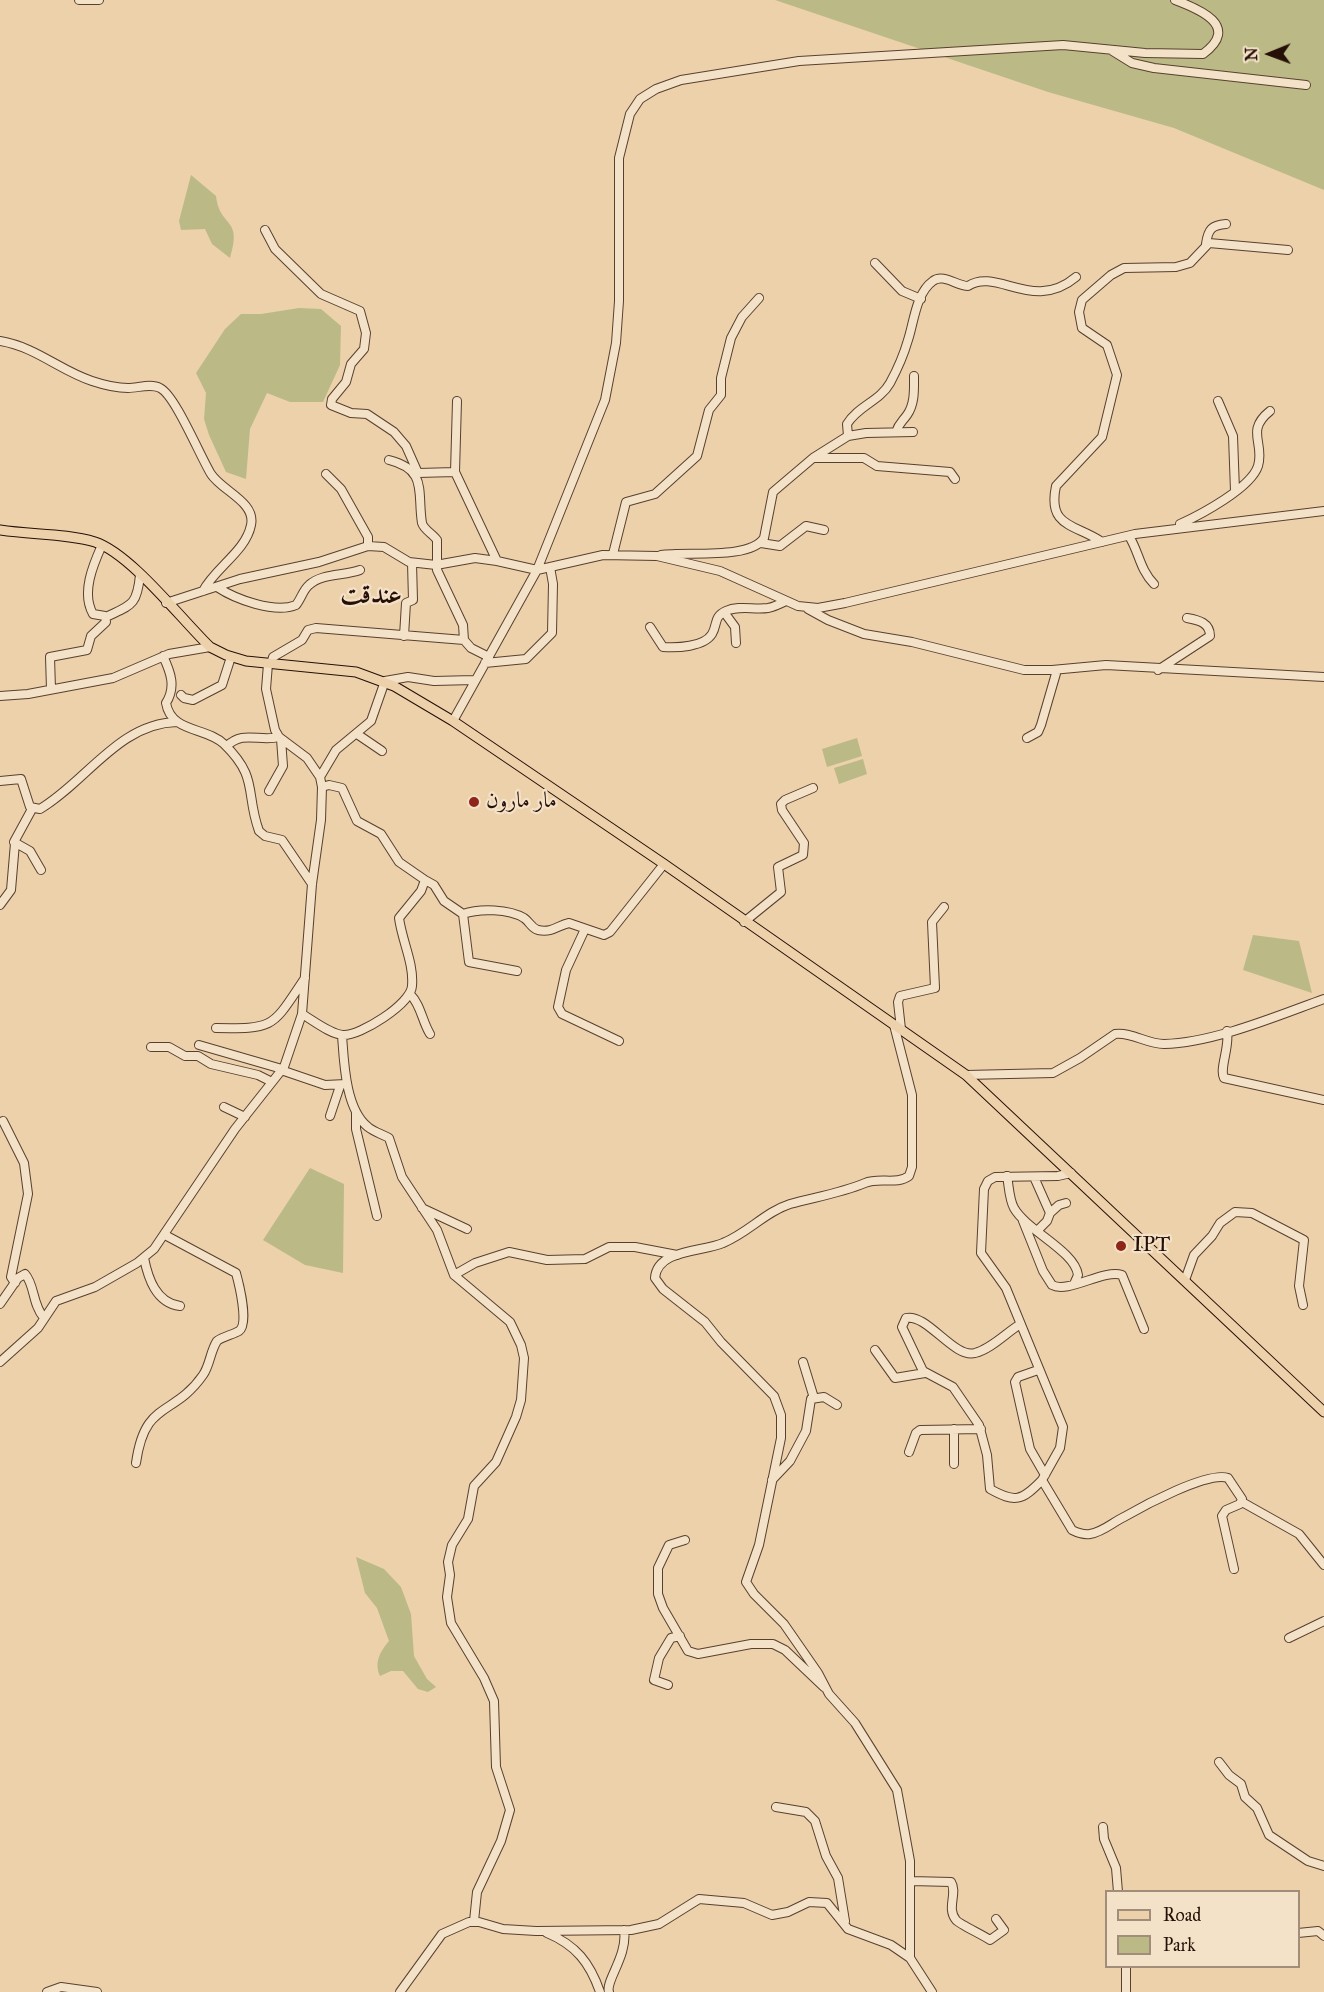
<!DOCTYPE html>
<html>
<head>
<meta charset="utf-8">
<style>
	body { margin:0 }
	#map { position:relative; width:1324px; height:1992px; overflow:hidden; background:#ecd1ab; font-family:"IM FELL Great Primer",serif }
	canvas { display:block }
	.legend { position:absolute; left:1105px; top:1890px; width:195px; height:78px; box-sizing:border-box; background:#f3e1c8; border:2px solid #a18d7a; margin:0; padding:8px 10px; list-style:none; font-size:18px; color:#260f06 }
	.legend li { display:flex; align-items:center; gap:12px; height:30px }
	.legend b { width:30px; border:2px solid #a18d7a }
	.north { position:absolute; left:1240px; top:24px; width:60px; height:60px; -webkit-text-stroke:4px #f3e1c8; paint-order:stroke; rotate:269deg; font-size:16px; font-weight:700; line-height:24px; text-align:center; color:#260f06 }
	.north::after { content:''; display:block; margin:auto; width:21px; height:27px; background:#260f06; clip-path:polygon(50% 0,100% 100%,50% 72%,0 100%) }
</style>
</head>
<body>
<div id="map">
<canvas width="1324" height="1992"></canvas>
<ul class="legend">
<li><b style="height:8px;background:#ecd1ab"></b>Road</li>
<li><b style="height:16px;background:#bbba86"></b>Park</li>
</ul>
<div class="north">N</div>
</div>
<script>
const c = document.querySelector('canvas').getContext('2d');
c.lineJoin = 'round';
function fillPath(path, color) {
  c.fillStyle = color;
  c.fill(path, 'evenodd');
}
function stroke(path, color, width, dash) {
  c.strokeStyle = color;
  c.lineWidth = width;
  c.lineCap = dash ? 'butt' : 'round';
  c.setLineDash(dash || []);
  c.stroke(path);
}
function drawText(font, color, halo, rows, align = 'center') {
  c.font = font + ' "IM FELL Great Primer",Amiri,serif';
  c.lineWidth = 4.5;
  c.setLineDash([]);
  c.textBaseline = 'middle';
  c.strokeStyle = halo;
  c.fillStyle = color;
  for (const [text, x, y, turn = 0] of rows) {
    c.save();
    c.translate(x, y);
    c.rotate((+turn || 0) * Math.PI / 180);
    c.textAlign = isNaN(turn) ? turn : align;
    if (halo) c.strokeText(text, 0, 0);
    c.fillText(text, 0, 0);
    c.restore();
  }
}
const green = new Path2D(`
	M 775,0 L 1324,0 L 1324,190 L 1174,128 L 1048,92 Z
	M 191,175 L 216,196 C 220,229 243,216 230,258 L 212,244 L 205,229 L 181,230 L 179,221 Z
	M 299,308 L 321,309 L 341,326 L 340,365 L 323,402 L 290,402 L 267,393 L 250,429 L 246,479 L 226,472 L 209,435 L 204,419 L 206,393 L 196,373 L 225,329 L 241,314 L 261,314 Z
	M 857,738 L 862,756 L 827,767 L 822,749 Z
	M 863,759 L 867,774 L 839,784 L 834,768 Z
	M 1253,935 L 1299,941 L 1312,993 L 1243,970 Z
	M 310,1168 L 344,1184 L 343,1273 L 305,1265 L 263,1240 Z
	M 356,1557 L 384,1569 L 401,1587 L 411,1614 L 414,1656 L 427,1679 L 436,1687 L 428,1692 L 418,1689 L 403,1671 L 391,1671 L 380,1676 C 374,1662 380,1652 389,1641 L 377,1608 L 365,1593 Z`);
const minor = new Path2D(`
	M 79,0 L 99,0
	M 1111,50 L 1132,63 L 1154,68 L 1306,85
	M 265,230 L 275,249 L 321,294 L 360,311 L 366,333 L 364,349 L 351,364 L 346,382 L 332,399 L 331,405 L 351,413 L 367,414 L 394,432 L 406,446 L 418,473 L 455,472
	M 1206,244 C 1208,229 1212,225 1226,224
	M 875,263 L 902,291 L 921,299
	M 0,341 C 36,347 59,370 92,381 C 104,385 116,388 128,388 C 138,388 151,383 160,388 C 175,395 200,456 211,474 C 222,491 256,502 251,525 C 246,551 215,568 203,591
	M 457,401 L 455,472 L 497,561 L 537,570 L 603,555 L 657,556 L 720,571 L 798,606 L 818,608 L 845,603 L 1135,534 L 1324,511
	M 1218,401 L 1233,436 L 1235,491
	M 896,432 C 899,423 902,422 907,415 C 915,404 914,389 914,376
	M 848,436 L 847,424 C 858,406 880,401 890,383 C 897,370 904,354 908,340 C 914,322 916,293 933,281 C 943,273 957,286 968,286 C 997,267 1033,313 1076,277
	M 815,458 L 864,458 L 877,466 L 950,472 L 955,479
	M 389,460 C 428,470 417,492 422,523 C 424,530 433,534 437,540 L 437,570 L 463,625 L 464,640 L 471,648 L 489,657
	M 326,474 L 341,489 L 368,537 L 368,546
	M 1180,524 C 1200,515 1251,488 1258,466 C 1265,443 1245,431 1270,411
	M 1129,536 C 1139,552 1140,570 1154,584
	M 1102,542 C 1076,524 1047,528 1056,486 L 1102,437 L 1117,375 L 1107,345 L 1082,328 L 1079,312 L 1082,300 L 1111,275 L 1124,268 L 1176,267 L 1190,263 L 1209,243 L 1288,250
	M 761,543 L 780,546 L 806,526 L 824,530
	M 613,554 L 626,502 L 655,494 L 697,456 L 709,410 L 721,395 L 721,378 L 731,338 L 742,317 L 759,298
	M 661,555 C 686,551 750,560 764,538 L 773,492 L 813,458 L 848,436 L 866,433 L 913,432
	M 217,587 C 235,599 275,614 296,605 C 301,599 303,590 309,585 C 322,573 344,576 360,570
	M 166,603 L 240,579 L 319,562 L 368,546 L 384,547 L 409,562 L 436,565 L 475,558 L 497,561
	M 808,609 L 828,620 L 864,634 L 912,642 L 1024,670 L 1052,670 L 1106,665 L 1324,677
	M 724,612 L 735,627 L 736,643
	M 106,617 C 131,605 137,606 140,575
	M 650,627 L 663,647 C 677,648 704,647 712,634 C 718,624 713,617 726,611 C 739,605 754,610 768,608 C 774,607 780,604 786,601
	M 404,636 L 406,603 L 413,600 L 412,563
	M 163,656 C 171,673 176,687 166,703 C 171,733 207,727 224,744 C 259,778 245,792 259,831 L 265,836 L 282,840 L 312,884
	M 485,663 L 526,659 L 552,633 L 553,584 L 550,567
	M 271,664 L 273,657 L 302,640 L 308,630 L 316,628 L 464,640
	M 1158,670 L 1210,636 C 1210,623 1199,620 1187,618
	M 51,689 L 50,657 L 87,650 L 91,636 L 106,622 L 105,616 L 93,614 C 81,593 93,565 102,545
	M 181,695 L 184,698 L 193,700 L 222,685 L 231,657
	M 0,696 L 28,694 L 113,678 L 169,654 L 210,647
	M 453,721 L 537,570 L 605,400 L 616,343 L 619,301 L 619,158 L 630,114 L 640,99 L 656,89 L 681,80 L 799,61 L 1063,45 L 1145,53 L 1203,54 C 1241,26 1199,9 1175,0
	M 357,734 L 382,751
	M 1027,738 L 1038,732 L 1041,725 L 1057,670
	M 227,746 C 243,730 259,742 279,737
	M 320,777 L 336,750 L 371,721 L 385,681 L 408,677 L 434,681 L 474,680
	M 0,781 L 21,779 L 30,807 L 40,809 C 86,782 119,723 177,722
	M 269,791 L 283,766 L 281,739
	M 32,809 L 14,842 L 30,851 L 41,870
	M 425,880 L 434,885 L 444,901 L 463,914 L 469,962 L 517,971
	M 0,905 L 11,890 L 15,843
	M 463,914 C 480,908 509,909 524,918 C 530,922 531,928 538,930 C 553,933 558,925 569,923 L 604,935 L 610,932 L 664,864
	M 744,922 L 781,892 L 778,867 L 803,855 L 804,843 L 782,810 L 781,804 L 785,800 L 813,788
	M 585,929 L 566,970 L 558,1007 L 562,1014 L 619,1041
	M 410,994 C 421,1005 422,1021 430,1034
	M 302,1014 C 314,1021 330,1034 343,1035 C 360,1036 411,1004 412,986 C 414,963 402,941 399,918 L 421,891 L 425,880 L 399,862 L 381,834 L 357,821 L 342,788 L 329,785 L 322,787
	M 894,1025 L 912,1095 L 912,1167 L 909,1176 C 897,1185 879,1177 865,1183 C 841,1193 816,1197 790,1204 C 765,1212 748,1233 723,1243 C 703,1252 657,1249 655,1278 L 663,1289 L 705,1322 L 721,1342 L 774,1396 L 781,1415 L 781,1438 L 759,1545 L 746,1582 L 754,1594 L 784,1624 L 818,1673 L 829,1694 L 855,1723 L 897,1790 L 910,1861 L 910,1958
	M 216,1028 C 276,1029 272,1027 305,978
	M 901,1029 L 898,1002 L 900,996 L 935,988 L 932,922 L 944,907
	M 1227,1031 C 1230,1047 1219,1069 1224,1078 L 1324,1100
	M 342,1035 C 344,1061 345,1109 368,1127 C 374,1132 382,1134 389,1138 L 402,1177 L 437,1230 L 454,1275 L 510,1322 L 521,1345 L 524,1358 L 521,1400 L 516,1417 L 496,1462 L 474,1486 L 468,1519 L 452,1545 L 448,1562 L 450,1575 L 447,1597 L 451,1623 L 484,1678 L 494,1701 L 496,1767 L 510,1810 L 501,1841 L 477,1892 L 474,1921
	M 199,1045 L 282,1069
	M 151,1047 L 169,1047 L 185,1056 L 198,1056 L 211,1064 L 258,1075 L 272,1082
	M 281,1070 L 325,1085 L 346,1084
	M 966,1075 L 1053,1073 L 1080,1058 L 1115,1034 C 1132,1032 1147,1044 1164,1044 C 1213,1043 1277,1016 1324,999
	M 224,1107 L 245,1117
	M 356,1113 L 356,1129 L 377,1216
	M 330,1116 L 340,1086
	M 3,1121 L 24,1163 L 28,1194 L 11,1277 L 15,1283
	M 1071,1173 L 1058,1176 L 995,1177 L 988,1181 L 984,1189 L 981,1253 L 1006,1288 L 1063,1427 L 1060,1448 L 1042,1480 L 1072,1530 C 1078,1533 1084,1535 1090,1534 C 1103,1532 1113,1522 1124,1517 C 1143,1506 1208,1471 1228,1478 L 1242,1499 L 1240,1504 L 1226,1510 L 1222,1516 L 1234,1569
	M 1007,1176 C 1009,1186 1009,1199 1014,1208 C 1027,1231 1075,1251 1078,1275 L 1074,1284
	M 1034,1177 L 1050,1213 L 1047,1221 L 1037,1231
	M 422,1208 L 467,1229
	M 1050,1213 L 1059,1205 L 1066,1203
	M 1023,1221 L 1043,1271 L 1052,1285 C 1068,1294 1103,1269 1122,1275 L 1144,1329
	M 144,1258 C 148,1278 156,1303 180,1306
	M 454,1275 L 475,1263 L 509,1252 L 547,1260 L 585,1259 L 609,1247 L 635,1247 L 677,1255
	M 1185,1280 L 1194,1255 L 1212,1236 L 1220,1223 L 1235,1212 L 1252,1213 L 1304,1240 L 1299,1286 L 1303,1305
	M 0,1304 L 18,1278 L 25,1274 C 35,1285 32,1304 44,1318
	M 1019,1325 C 1006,1333 991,1349 975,1353 C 954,1359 927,1313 906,1318 L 902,1327 L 923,1371 L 953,1387 L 979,1425 L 987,1455 L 990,1489 C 1015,1503 1022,1501 1042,1480
	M 875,1350 L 895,1378 L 925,1373
	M 0,1362 L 38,1328 L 56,1301 L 95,1287 L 137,1263 L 154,1249 L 235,1129 L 284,1067 L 302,1014 L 312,884 L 321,820 L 322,787 L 320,777 L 307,758 L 279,737 L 275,730 L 266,689 L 268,664
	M 803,1362 L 814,1398
	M 1038,1370 L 1018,1377 L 1015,1382 L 1030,1449 L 1045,1475
	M 909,1452 L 916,1433 L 920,1430 L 981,1429
	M 136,1463 C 145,1399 173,1418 203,1375 C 210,1365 210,1352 217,1341 C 224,1336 232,1335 239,1331 C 249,1324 239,1284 236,1273 L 165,1235
	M 954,1464 L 954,1429
	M 772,1480 L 790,1461 L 806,1431 L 811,1399 L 824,1397 L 837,1405
	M 1242,1502 L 1299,1534 L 1324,1565
	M 685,1540 L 669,1545 L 658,1568 L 658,1594 L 663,1608 L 688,1651 L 698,1654 L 751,1644 L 773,1644 L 785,1650 L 824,1687
	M 1289,1638 L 1324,1621
	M 668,1685 L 654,1680 L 659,1658 L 671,1638 L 680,1636
	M 1219,1762 L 1229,1775 L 1241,1784 L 1245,1797 L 1257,1808 L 1269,1835 L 1308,1861 L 1324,1866
	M 776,1807 L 806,1812 L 815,1821 L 826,1856 L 838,1878 L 845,1921
	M 1103,1827 L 1104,1839 L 1116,1868 L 1118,1892
	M 911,1881 L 951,1882 C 958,1893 946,1908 956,1920 C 959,1924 983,1935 990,1940 L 1004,1930 L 996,1919
	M 547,1933 C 576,1945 590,1963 600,1992
	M 1298,1933 L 1318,1931 L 1324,1936
	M 47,1992 L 61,1987 L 97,1992
	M 400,1992 L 442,1934 L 469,1922 L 479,1922 L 503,1929 L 536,1931 L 631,1930 L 659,1924 L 699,1899 L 744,1903 L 772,1915 L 788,1912 L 809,1902 L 827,1903 L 848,1929 L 891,1945 L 910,1958 L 932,1992
	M 609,1992 C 605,1981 628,1956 624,1930
	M 1126,1992 L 1126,1966`);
const major = new Path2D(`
	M 0,530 C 31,535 65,533 95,542 C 131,554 181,619 210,647 L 226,655 L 246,661 L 356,672 L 394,686 L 453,721 L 664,864 L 966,1075 L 1324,1412`);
const markers = [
	[474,802,6,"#8f2418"],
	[1121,1246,6,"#8f2418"]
];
const poiNames = [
	["مار مارون",486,802],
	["IPT",1133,1246]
];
const quarterNames = [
	["عندقت",371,597]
];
fillPath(green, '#bbba86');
stroke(minor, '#58402f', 10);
stroke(major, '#260f06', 11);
stroke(minor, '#f3e1c8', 8);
stroke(major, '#ecd1ab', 9);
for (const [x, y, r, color] of markers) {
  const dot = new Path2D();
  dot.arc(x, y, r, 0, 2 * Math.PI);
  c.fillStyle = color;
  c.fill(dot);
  stroke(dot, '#f3e1c8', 2);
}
drawText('22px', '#260f06', '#f3e1c8', poiNames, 'left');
drawText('bold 26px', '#260f06', '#f3e1c8', quarterNames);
</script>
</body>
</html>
